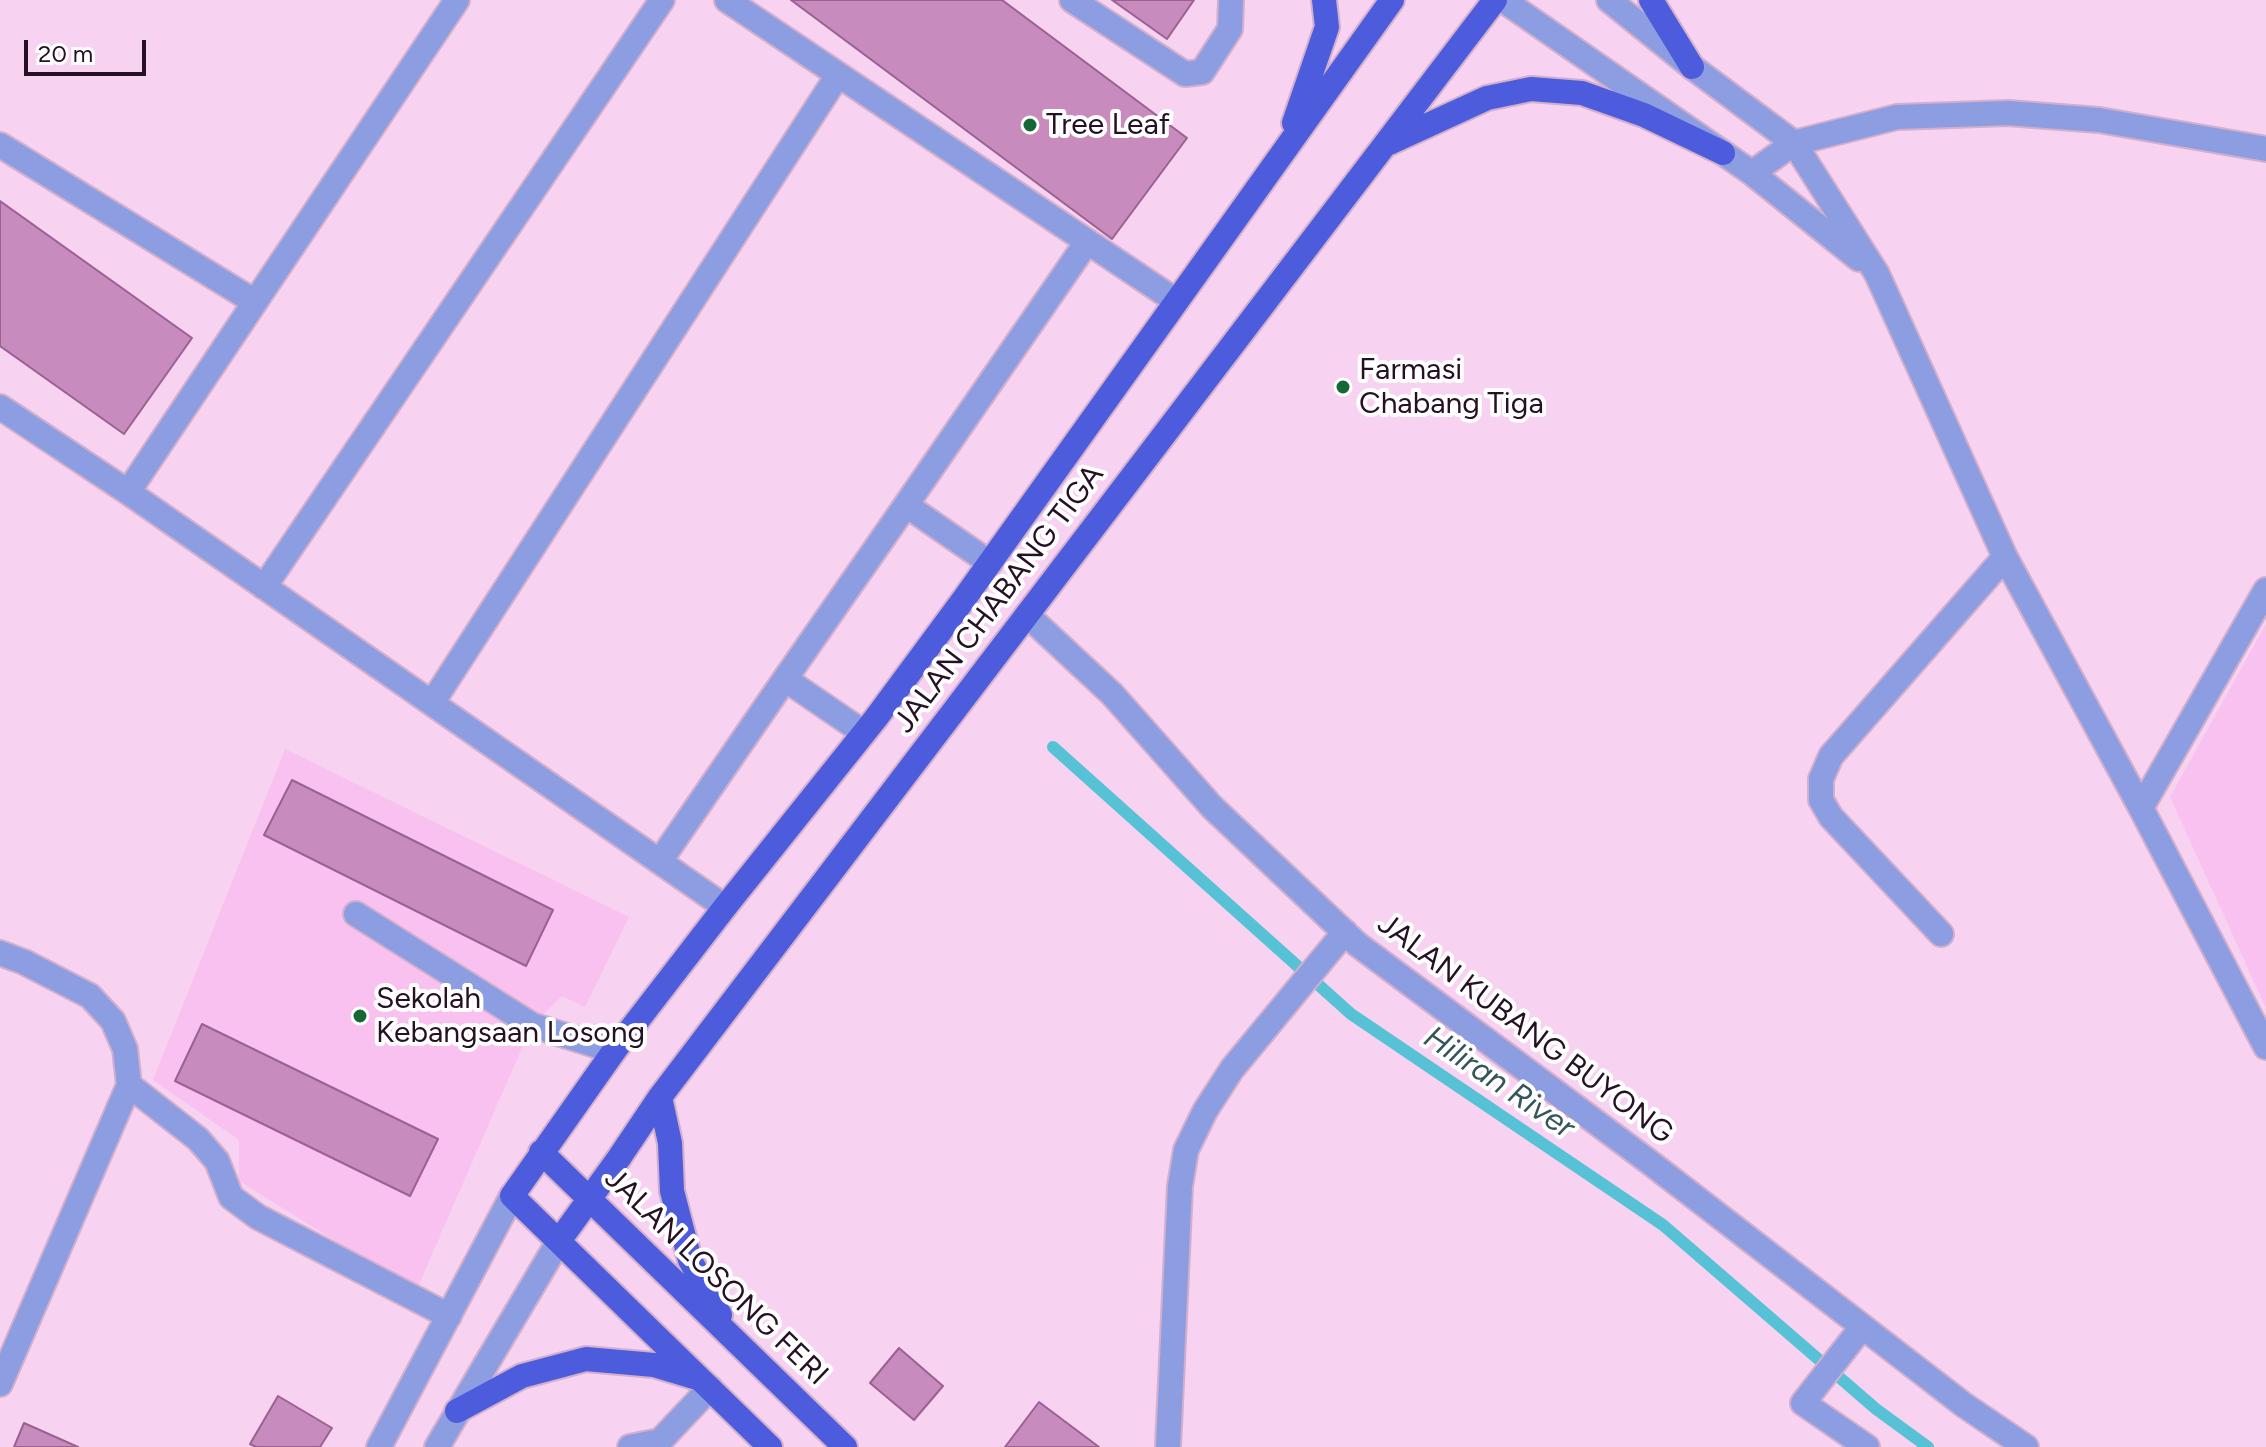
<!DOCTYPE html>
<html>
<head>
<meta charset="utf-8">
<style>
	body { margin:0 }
	#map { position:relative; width:2266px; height:1447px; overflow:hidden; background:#f8d2f1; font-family:Figtree,sans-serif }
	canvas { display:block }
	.scale { position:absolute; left:24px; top:40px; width:122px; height:36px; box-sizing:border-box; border:4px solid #261023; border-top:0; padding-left:10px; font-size:24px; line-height:28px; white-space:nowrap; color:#261023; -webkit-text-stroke:6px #fff; paint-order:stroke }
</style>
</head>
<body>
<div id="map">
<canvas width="2266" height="1447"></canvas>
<div class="scale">20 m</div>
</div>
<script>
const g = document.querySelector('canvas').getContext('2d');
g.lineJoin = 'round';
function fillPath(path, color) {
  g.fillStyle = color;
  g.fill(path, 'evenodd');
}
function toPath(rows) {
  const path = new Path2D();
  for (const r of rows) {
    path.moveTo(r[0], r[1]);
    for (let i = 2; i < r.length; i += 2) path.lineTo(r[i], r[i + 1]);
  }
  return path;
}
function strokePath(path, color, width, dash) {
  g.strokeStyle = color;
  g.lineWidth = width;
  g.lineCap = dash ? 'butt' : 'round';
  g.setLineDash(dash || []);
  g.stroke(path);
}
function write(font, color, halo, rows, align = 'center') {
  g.font = font + ' Figtree,sans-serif';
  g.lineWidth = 8;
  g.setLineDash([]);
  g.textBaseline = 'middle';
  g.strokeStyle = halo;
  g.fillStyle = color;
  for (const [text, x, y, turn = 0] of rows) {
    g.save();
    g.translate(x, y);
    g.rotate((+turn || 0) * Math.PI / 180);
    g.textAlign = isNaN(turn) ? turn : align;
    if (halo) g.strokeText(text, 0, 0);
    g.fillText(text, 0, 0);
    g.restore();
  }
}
fillPath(toPath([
	[2266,624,2266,1008,2170,797],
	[285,749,629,917,585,1007,562,996,532,1025,416,1291,239,1181,239,1140,153,1080]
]), '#f9c1ef');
strokePath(toPath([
	[1053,747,1351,1014,1663,1225,1876,1409,1928,1447]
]), '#57c1d6', 12);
const building = toPath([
	[791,0,1002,0,1187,138,1112,239,791,0],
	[1112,0,1194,0,1167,39,1112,0],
	[0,201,192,338,124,434,0,346,0,201],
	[292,780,553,910,526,966,264,835,292,780],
	[202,1024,438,1139,410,1196,175,1081,202,1024],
	[899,1348,943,1386,914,1420,870,1383,899,1348],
	[278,1396,332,1428,320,1447,256,1447,250,1444,278,1396],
	[1039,1402,1099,1447,1005,1447,1039,1402],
	[24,1423,78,1447,14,1447,24,1423]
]);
fillPath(building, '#c78bbd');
strokePath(building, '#9a6191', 2);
const minor = toPath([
	[727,0,1176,301],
	[1072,0,1185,74,1202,72,1230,29,1231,0],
	[1503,0,1752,173,1859,259],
	[1609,0,1692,67,1794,143,1877,274,2005,557,2141,808,2266,1047],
	[0,145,255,302],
	[1752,173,1794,143,1897,117,2008,113,2099,120,2266,149],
	[0,407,128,492,725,907],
	[128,492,457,0],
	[990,563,906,505,1087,242],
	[264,587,662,0],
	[1027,615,1112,694,1212,807,1357,944,1652,1164,1964,1405,2026,1447],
	[785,679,906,505],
	[432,703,838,75],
	[2141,808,2266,590],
	[660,861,785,679,864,733],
	[356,914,532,1025,614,1051],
	[1941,934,1831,817,1821,800,1821,779,1831,756,2005,557],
	[0,953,24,962,90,996,113,1021,125,1049,129,1085,198,1139,217,1161,231,1197,258,1217,449,1316],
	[1862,1327,1803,1403,1867,1447],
	[0,1384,129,1085],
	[379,1447,512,1196],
	[437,1447,559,1241],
	[630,1447,660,1441,710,1388],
	[1168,1447,1180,1186,1186,1150,1205,1111,1232,1069,1345,932]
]);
const major = toPath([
	[1651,0,1692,67],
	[1294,123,1327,27,1324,0],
	[1389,143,1487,98,1531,89,1582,93,1644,115,1723,153],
	[660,1097,670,1143,672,1191,690,1260,720,1315],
	[541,1152,845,1447],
	[559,1241,619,1158,660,1097,1495,0],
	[457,1411,522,1376,586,1359,654,1365,694,1377],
	[770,1447,512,1196,614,1051,725,907,876,718,964,599,1392,0]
]);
strokePath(minor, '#d2afcc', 28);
strokePath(major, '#d2afcc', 28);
strokePath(minor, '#8c9de2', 24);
strokePath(major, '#4c5cdc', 24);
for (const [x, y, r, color] of [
	[1030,125,8,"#156738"],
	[1343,387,8,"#156738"],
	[360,1016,8,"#156738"]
]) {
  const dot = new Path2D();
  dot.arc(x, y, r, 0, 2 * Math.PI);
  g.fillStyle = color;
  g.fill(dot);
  strokePath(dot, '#fff', 3);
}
write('30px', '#261023', '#fff', [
	["Tree Leaf",1046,125],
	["Farmasi",1359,370],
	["Chabang Tiga",1359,404],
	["Sekolah",376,999],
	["Kebangsaan Losong",376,1033]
], 'left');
write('30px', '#261023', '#fff', [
	["JALAN CHABANG TIGA",999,599,-53],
	["JALAN KUBANG BUYONG",1525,1029,37],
	["JALAN LOSONG FERI",716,1277,44]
]);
write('italic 32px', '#35555c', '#fff', [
	["Hiliran River",1499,1083,34]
]);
</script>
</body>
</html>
